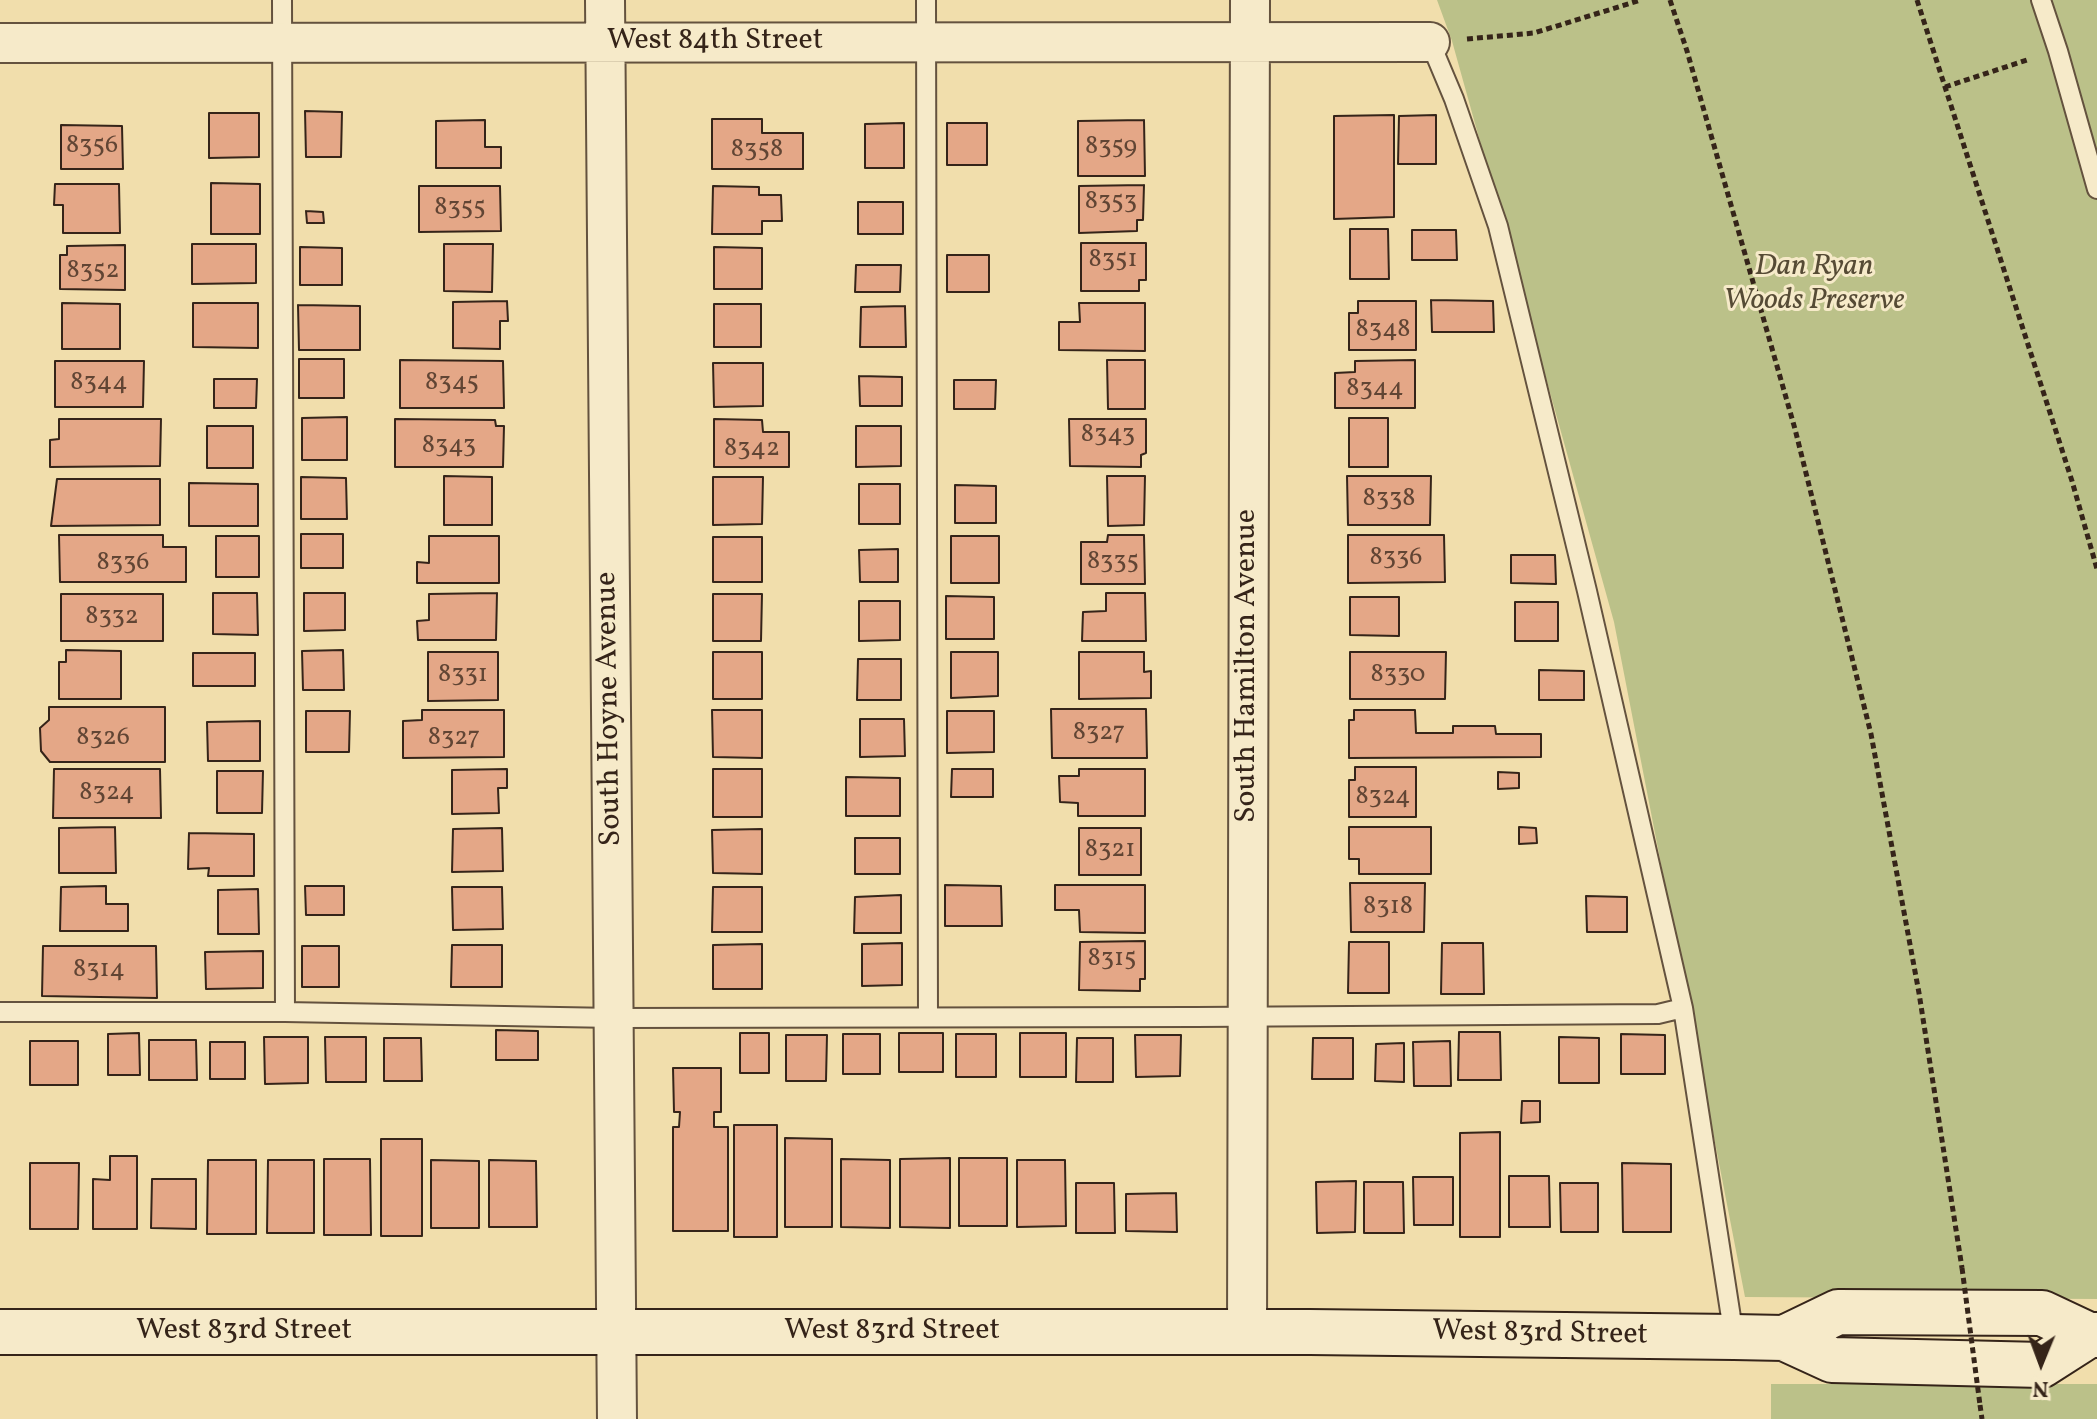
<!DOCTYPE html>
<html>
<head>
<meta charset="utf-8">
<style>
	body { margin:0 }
	#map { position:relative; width:2097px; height:1419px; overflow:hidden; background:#f1deac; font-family:Vollkorn,serif }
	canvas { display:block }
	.north { position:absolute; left:2001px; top:1323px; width:80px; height:80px; -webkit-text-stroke:6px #f6eac9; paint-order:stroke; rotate:181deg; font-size:22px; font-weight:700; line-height:32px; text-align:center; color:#352419 }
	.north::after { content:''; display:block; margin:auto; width:28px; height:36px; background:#352419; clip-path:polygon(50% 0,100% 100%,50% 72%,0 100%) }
</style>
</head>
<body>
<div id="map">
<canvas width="2097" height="1419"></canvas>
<div class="north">N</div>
</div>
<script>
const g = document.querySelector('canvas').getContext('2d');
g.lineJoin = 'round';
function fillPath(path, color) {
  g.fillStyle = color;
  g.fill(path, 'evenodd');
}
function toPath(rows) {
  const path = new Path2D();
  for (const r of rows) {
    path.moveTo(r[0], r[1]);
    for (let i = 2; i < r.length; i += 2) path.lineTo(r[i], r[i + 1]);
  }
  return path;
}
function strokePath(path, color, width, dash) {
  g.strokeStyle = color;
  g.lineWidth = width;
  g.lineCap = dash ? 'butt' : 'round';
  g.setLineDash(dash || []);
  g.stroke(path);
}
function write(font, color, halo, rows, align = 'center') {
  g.font = font + ' Vollkorn,serif';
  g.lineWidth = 6;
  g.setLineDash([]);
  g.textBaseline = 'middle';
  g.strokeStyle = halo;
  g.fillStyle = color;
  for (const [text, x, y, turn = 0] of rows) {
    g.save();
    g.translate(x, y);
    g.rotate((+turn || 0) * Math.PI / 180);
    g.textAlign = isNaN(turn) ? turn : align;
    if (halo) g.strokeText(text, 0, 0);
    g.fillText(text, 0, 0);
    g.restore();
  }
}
fillPath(toPath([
	[1437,0,2097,0,2097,1299,1745,1297,1614,622,1452,41],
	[1771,1384,2097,1384,2097,1419,1771,1419]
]), '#bbc189');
const building = toPath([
	[305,111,342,112,341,157,306,157,305,111],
	[209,113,259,113,259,157,209,158,209,113],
	[1394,115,1394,217,1334,219,1334,116,1394,115],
	[1436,115,1436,164,1398,164,1399,116,1436,115],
	[712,119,762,119,762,133,803,133,803,169,712,169,712,119],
	[485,120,485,147,501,147,501,168,436,168,436,121,485,120],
	[1144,120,1145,176,1078,176,1078,121,1144,120],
	[904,123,904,168,865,168,865,124,904,123],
	[947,123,987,123,987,165,947,165,947,123],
	[61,125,122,126,123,169,61,169,61,125],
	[211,183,260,184,260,234,211,234,211,183],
	[55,184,119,184,120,233,63,233,63,205,54,205,55,184],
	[1144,185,1143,220,1137,220,1137,231,1079,233,1079,186,1144,185],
	[419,186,500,186,501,231,419,232,419,186],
	[713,186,759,187,759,195,781,195,782,221,762,221,762,234,712,234,713,186],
	[858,202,903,202,903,234,858,234,858,202],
	[306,211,323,212,324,223,307,223,306,211],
	[1350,229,1388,229,1389,279,1350,279,1350,229],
	[1412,230,1456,230,1457,260,1412,260,1412,230],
	[1081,243,1146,243,1146,280,1139,280,1139,291,1081,291,1081,243],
	[192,244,256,244,256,283,192,284,192,244],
	[444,244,493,244,492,292,444,291,444,244],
	[125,245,125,290,60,289,60,255,67,255,67,246,125,245],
	[300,247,342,248,342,285,300,285,300,247],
	[714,247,762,248,762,289,714,289,714,247],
	[947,255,989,255,989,292,947,292,947,255],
	[856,265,901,265,900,292,855,292,856,265],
	[1431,300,1493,301,1494,332,1432,332,1431,300],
	[507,301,508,321,500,321,500,349,453,348,453,302,507,301],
	[1358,301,1416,301,1416,350,1349,350,1349,313,1358,313,1358,301],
	[62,303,120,304,120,349,62,349,62,303],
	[193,303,258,303,258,348,193,347,193,303],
	[1079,303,1145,303,1145,351,1059,350,1059,322,1080,322,1079,303],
	[714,304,761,304,761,347,714,347,714,304],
	[298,305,360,306,360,350,299,350,298,305],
	[905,306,906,347,860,347,861,307,905,306],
	[299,359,344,359,344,398,299,398,299,359],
	[400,360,503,361,504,408,400,408,400,360],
	[1107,360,1145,360,1145,409,1108,409,1107,360],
	[1415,360,1415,408,1335,408,1335,373,1355,372,1355,361,1415,360],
	[55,361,144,361,143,407,55,407,55,361],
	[713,363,763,363,763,406,714,407,713,363],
	[859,376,902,377,902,406,860,406,859,376],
	[214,379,257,379,256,408,214,408,214,379],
	[954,380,996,380,995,409,954,409,954,380],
	[347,417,347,460,302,460,302,418,347,417],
	[1349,418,1388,418,1388,467,1349,467,1349,418],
	[59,419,161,419,160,466,50,467,50,440,59,439,59,419],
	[395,419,495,420,496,426,504,426,503,467,395,467,395,419],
	[714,419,762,420,763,432,789,432,789,467,714,467,714,419],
	[1069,419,1146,419,1146,453,1141,455,1141,467,1070,466,1069,419],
	[207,426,253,426,253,468,207,468,207,426],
	[856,426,901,426,901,466,856,467,856,426],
	[444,476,492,477,492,525,444,525,444,476],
	[1107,476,1145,476,1144,525,1108,526,1107,476],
	[1347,476,1431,476,1430,525,1348,525,1347,476],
	[301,477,346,478,347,519,301,519,301,477],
	[713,477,763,477,762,524,713,525,713,477],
	[57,479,160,479,160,525,51,526,57,479],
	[189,483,258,484,258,526,189,526,189,483],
	[859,484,900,484,900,524,859,524,859,484],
	[955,485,996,486,996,523,955,523,955,485],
	[301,534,343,534,343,568,301,568,301,534],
	[59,535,163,535,163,547,186,547,186,582,60,582,59,535],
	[1108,535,1144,535,1145,584,1081,584,1081,542,1107,542,1108,535],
	[1348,535,1444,535,1445,582,1348,583,1348,535],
	[216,536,259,536,259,577,216,577,216,536],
	[429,536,499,536,499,583,417,583,417,562,429,563,429,536],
	[951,536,999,536,999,583,951,583,951,536],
	[713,537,762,537,762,582,713,582,713,537],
	[898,549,898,582,860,582,859,550,898,549],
	[1511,555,1555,555,1556,584,1511,583,1511,555],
	[213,593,257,593,258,635,213,634,213,593],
	[304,593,345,593,345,630,304,631,304,593],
	[497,593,496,640,418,640,417,621,429,620,429,594,497,593],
	[1106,593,1145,593,1146,641,1082,641,1083,612,1106,611,1106,593],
	[61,594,163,594,163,641,61,641,61,594],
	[713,594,762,594,761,641,713,641,713,594],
	[946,596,994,597,994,639,946,639,946,596],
	[1350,597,1399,597,1399,636,1350,635,1350,597],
	[859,601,900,601,900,640,859,641,859,601],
	[1515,602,1558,602,1558,641,1515,641,1515,602],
	[66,650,121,651,121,699,59,699,59,662,66,662,66,650],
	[343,650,344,690,303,690,302,651,343,650],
	[428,652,498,652,498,700,428,701,428,652],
	[713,652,762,652,762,699,713,699,713,652],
	[951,652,998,652,998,696,951,698,951,652],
	[1079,652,1144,652,1144,672,1151,671,1151,698,1079,699,1079,652],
	[1350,652,1446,652,1445,699,1350,699,1350,652],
	[193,653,255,653,255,686,193,686,193,653],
	[858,659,901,659,901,700,857,700,858,659],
	[1539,670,1584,671,1584,700,1539,700,1539,670],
	[49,707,165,707,165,762,50,762,41,751,40,728,49,720,49,707],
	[1051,709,1146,709,1147,758,1052,758,1051,709],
	[422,710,504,710,504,757,403,758,403,721,422,720,422,710],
	[712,710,762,710,762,758,713,757,712,710],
	[1354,710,1415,710,1416,733,1453,733,1453,726,1495,726,1496,734,1541,734,1541,757,1349,758,1349,720,1354,720,1354,710],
	[306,711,350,711,349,752,306,752,306,711],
	[947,711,994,711,994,752,947,753,947,711],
	[860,719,904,719,905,756,860,757,860,719],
	[260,721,260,761,208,761,207,722,260,721],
	[1355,767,1416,767,1416,817,1349,817,1349,780,1355,780,1355,767],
	[54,769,160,769,161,818,53,818,54,769],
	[507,769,507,788,498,788,499,813,452,814,452,770,507,769],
	[713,769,762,769,762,817,713,817,713,769],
	[952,769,993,769,993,797,951,797,952,769],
	[1079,769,1145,769,1145,816,1078,816,1078,803,1060,802,1059,776,1079,776,1079,769],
	[217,771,263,771,262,813,217,813,217,771],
	[1498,772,1519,773,1519,788,1498,789,1498,772],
	[846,777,900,778,900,816,846,816,846,777],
	[115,827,116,873,59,873,59,828,115,827],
	[1349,827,1431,827,1431,874,1359,874,1359,859,1349,859,1349,827],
	[1519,827,1536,828,1537,843,1519,844,1519,827],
	[502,828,503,871,452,872,453,829,502,828],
	[1079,828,1141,828,1141,875,1079,875,1079,828],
	[762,829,762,874,713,873,712,830,762,829],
	[189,833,254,834,254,876,208,876,209,868,188,869,189,833],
	[855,838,900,838,900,874,855,874,855,838],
	[1350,883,1425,883,1424,932,1351,932,1350,883],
	[945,885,1001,886,1002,926,945,926,945,885],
	[1055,885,1145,885,1145,933,1080,932,1079,910,1055,910,1055,885],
	[106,886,106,904,128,904,128,931,60,931,61,887,106,886],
	[305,886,344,886,344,915,306,915,305,886],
	[452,887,502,887,503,929,453,930,452,887],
	[713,887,762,887,762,932,712,932,713,887],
	[258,889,259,934,218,934,218,890,258,889],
	[901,895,901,933,854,933,855,897,901,895],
	[1586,896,1627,897,1627,932,1587,932,1586,896],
	[1145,941,1145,979,1140,979,1140,991,1079,990,1080,942,1145,941],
	[1349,942,1389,942,1389,993,1348,993,1349,942],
	[902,943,902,985,862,986,862,944,902,943],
	[1442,943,1483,943,1484,994,1441,994,1442,943],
	[762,944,762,989,713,989,713,945,762,944],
	[452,945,502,945,502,987,451,987,452,945],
	[43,946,156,946,157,998,42,996,43,946],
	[302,946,339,946,339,987,302,987,302,946],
	[263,951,263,988,206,989,205,952,263,951],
	[496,1030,538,1031,538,1060,496,1060,496,1030],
	[1459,1032,1500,1032,1501,1080,1458,1080,1459,1032],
	[139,1033,140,1075,108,1075,108,1034,139,1033],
	[740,1033,769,1033,769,1073,740,1073,740,1033],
	[899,1033,943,1033,943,1072,899,1072,899,1033],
	[1020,1033,1066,1033,1066,1077,1020,1077,1020,1033],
	[843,1034,880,1034,880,1074,843,1074,843,1034],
	[956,1034,996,1034,996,1077,956,1077,956,1034],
	[1621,1034,1665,1035,1665,1074,1621,1074,1621,1034],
	[786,1035,827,1035,826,1081,786,1081,786,1035],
	[1135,1035,1181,1035,1180,1076,1136,1077,1135,1035],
	[264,1037,308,1037,308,1083,265,1084,264,1037],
	[325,1037,366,1037,366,1082,326,1082,325,1037],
	[1559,1037,1599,1038,1599,1083,1559,1083,1559,1037],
	[384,1038,421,1038,422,1081,384,1081,384,1038],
	[1077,1038,1113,1038,1113,1082,1076,1082,1077,1038],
	[1313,1038,1353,1038,1353,1079,1312,1079,1313,1038],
	[149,1040,196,1040,197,1080,149,1080,149,1040],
	[30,1041,78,1041,78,1085,30,1085,30,1041],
	[1450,1041,1451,1086,1414,1086,1413,1042,1450,1041],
	[210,1042,245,1042,245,1079,210,1079,210,1042],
	[1404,1043,1404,1082,1375,1081,1376,1044,1404,1043],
	[673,1068,721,1068,721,1112,714,1112,714,1127,728,1127,728,1231,673,1231,673,1127,679,1127,680,1112,674,1112,673,1068],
	[1522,1101,1540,1101,1540,1122,1521,1123,1522,1101],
	[734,1125,777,1125,777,1237,734,1237,734,1125],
	[1500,1132,1500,1237,1460,1237,1460,1133,1500,1132],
	[785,1138,832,1139,832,1227,785,1227,785,1138],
	[381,1139,422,1139,422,1236,381,1236,381,1139],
	[110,1156,137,1156,137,1229,93,1229,93,1179,110,1180,110,1156],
	[950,1158,950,1228,900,1227,900,1159,950,1158],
	[959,1158,1007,1158,1007,1226,959,1226,959,1158],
	[324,1159,370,1159,371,1235,324,1235,324,1159],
	[841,1159,890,1160,890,1228,841,1227,841,1159],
	[208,1160,256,1160,256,1234,207,1234,208,1160],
	[268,1160,314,1160,314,1233,267,1233,268,1160],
	[431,1160,479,1161,479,1228,431,1228,431,1160],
	[489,1160,536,1161,537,1227,489,1227,489,1160],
	[1017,1160,1065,1160,1066,1226,1017,1227,1017,1160],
	[30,1163,79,1163,78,1229,30,1229,30,1163],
	[1622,1163,1671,1164,1671,1232,1623,1232,1622,1163],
	[1509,1176,1549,1176,1550,1227,1509,1227,1509,1176],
	[1413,1177,1453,1177,1453,1225,1414,1225,1413,1177],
	[152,1179,196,1179,196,1229,151,1228,152,1179],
	[1356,1181,1355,1232,1317,1233,1316,1182,1356,1181],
	[1364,1182,1403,1182,1404,1233,1364,1233,1364,1182],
	[1076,1183,1114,1183,1115,1233,1076,1233,1076,1183],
	[1560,1183,1598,1183,1598,1232,1561,1232,1560,1183],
	[1176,1193,1177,1232,1126,1231,1126,1194,1176,1193]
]);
fillPath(building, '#e4a787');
strokePath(building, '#352419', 2);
const lane = toPath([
	[282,0,285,1012],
	[926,0,928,1017],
	[2041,0,2058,51,2097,189],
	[1430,42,1454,99,1498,226,1587,591,1683,1008,1734,1337],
	[0,1012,285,1012,614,1018,1196,1017,1658,1014,1683,1008]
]);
const street = toPath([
	[605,0,617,1419],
	[0,43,1430,42],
	[1247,1333,1250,0]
]);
const secondary = toPath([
	[0,1332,1310,1332,1734,1337,1784,1338,1832,1360,2042,1365,2089,1335],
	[1784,1338,1838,1312,2042,1313,2089,1335,2097,1335]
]);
strokePath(lane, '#64523e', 22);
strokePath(street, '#64523e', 42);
strokePath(secondary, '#352419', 48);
strokePath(toPath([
	[1670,0,1687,51,1795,429,1871,734,1919,993,1962,1268],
	[1917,0,2072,481,2097,569],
	[1467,39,1534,33,1641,0],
	[1945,87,2030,59],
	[1980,1405,1982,1419]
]), '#352419', 5, [6, 4]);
strokePath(lane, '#f6eac9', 18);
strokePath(street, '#f6eac9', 38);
strokePath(secondary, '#f6eac9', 44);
strokePath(toPath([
	[1962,1268,1980,1405]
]), '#352419', 5, [6, 4]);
write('26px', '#614534', null, [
	["8356",92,147],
	["8359",1111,148],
	["8358",757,151],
	["8353",1111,203],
	["8355",460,209],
	["8351",1113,261],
	["8352",93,272],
	["8348",1383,331],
	["8344",99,384],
	["8345",452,384],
	["8344",1375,390],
	["8343",1108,436],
	["8343",449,447],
	["8342",752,450],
	["8338",1389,500],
	["8336",1396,559],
	["8335",1113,563],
	["8336",123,564],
	["8332",112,618],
	["8331",463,676],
	["8330",1398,676],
	["8327",1099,734],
	["8326",103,739],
	["8327",454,739],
	["8324",107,794],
	["8324",1383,798],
	["8321",1110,851],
	["8318",1388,908],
	["8315",1112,960],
	["8314",99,971]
]);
write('30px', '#352419', '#f6eac9', [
	["West 84th Street",715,42],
	["South Hamilton Avenue",1248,666,-90],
	["South Hoyne Avenue",611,709,-91],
	["West 83rd Street",244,1332],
	["West 83rd Street",892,1332],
	["West 83rd Street",1540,1335,1]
]);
write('italic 30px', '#564b35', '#f6eac9', [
	["Dan Ryan",1814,268],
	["Woods Preserve",1814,302]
]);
</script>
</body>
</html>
